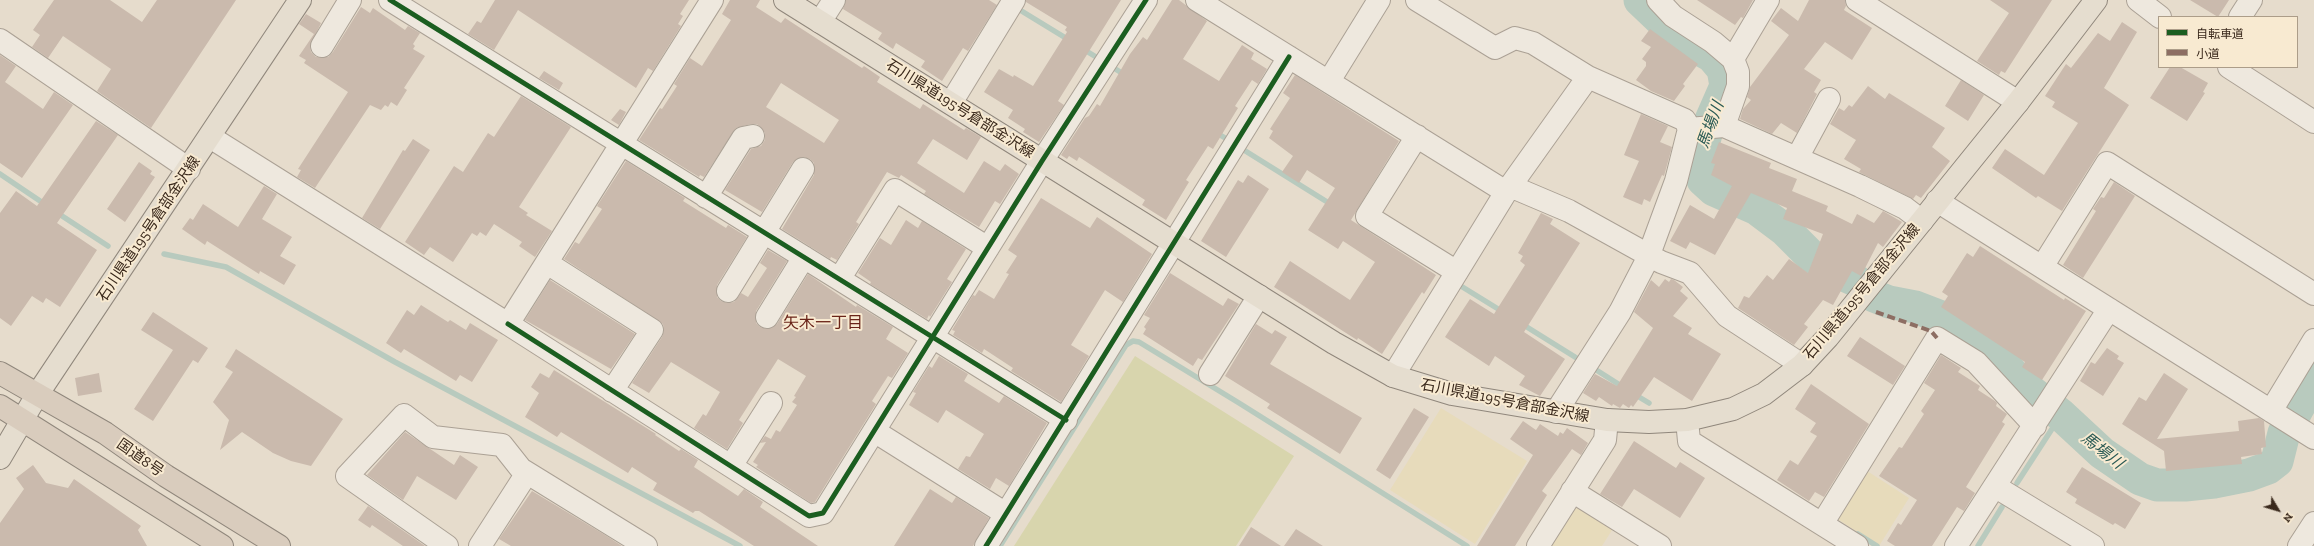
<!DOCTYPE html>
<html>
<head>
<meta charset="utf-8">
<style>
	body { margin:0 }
	#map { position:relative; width:2314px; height:546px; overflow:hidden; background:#e6dccc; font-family:"Zilla Slab","Noto Sans JP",serif }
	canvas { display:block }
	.legend { position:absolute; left:2158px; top:16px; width:140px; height:52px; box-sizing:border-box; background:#f8ead1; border:1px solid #ac9d89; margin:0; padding:5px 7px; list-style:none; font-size:12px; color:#3a291c }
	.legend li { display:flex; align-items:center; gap:8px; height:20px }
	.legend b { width:20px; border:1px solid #ac9d89 }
	.north { position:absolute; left:2258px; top:490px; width:40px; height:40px; -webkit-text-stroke:3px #f8ead1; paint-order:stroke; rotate:128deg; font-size:11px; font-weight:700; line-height:16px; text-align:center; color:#3a291c }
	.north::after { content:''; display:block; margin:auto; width:14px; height:18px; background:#3a291c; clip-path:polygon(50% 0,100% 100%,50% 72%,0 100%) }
</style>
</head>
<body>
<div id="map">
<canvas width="2314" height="546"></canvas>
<ul class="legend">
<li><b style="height:5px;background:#1b5e20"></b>自転車道</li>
<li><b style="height:5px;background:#8d6e63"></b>小道</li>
</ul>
<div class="north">N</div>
</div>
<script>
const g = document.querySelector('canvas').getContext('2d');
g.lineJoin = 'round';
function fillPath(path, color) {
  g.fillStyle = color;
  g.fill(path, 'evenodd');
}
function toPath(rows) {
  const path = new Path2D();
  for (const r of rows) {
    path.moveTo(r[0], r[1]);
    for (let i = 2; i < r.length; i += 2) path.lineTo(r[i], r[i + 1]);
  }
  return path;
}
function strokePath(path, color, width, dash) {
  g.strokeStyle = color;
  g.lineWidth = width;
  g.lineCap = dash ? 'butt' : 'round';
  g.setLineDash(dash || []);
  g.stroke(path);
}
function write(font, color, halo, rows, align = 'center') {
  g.font = font + ' "Zilla Slab","Noto Sans JP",serif';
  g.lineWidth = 4;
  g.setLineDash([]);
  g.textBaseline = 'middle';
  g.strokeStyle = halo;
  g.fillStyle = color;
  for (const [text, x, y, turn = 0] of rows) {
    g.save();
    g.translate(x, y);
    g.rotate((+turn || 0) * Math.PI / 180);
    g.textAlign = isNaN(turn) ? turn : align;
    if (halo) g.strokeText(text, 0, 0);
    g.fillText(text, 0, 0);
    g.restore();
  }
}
fillPath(toPath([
	[1441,408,1527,461,1475,544,1390,490],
	[1864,469,1909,498,1879,546,1839,520,1838,509],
	[1582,507,1614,527,1602,546,1551,546,1574,509]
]), '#e7dbbb');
fillPath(toPath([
	[1135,356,1294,456,1236,546,1014,546]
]), '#d8d5ad');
strokePath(toPath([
	[1015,7,1069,40],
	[1083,49,1101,60],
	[1109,65,1125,75],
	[1215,132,1232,142],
	[1239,147,1332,205],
	[0,174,46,205],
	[56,212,108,246],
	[164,254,226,267,395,362,740,546],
	[1456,283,1503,312],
	[1522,324,1583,362],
	[1590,366,1623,387],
	[1634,394,1649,403],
	[2017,483,2061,415],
	[1858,534,1877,546],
	[1000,546,1126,345,1133,341,1139,342,1239,403,1467,546],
	[1978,546,2002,507]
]), '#b8cabe', 5.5);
strokePath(toPath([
	[1640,0,1680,38,1712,56,1723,69,1726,86,1708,127,1700,155,1703,180,1714,190,1757,209,1785,230,1810,255,1831,269,1855,280],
	[1874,296,1889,302,1915,307,1941,317,1970,335,1995,353,2020,383,2061,415,2102,453,2140,479,2157,485,2185,485,2214,482,2249,475,2268,468,2277,461,2284,433,2314,379]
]), '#b8cabe', 33);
fillPath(toPath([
	[54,0,110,0,142,22,157,0,236,0,151,128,97,91,111,69,63,36,48,58,32,47,40,35,33,30],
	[495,0,689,0,680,14,683,16,678,24,681,26,653,71,648,68,636,88,518,10,494,50,468,34,477,21,481,23],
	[730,0,760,0,756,7,781,23,785,18,862,68,864,66,880,77,877,82,920,109,923,104,964,130,966,128,981,137,967,160,933,139,917,163,964,193,984,161,1000,171,1005,164,1019,174,1000,204,995,201,979,227,924,194,926,191,901,175,899,178,887,172,856,222,859,224,837,260,831,257,830,259,782,229,814,175,814,163,810,159,803,157,793,162,762,212,725,190,751,149,761,146,765,140,765,133,757,124,751,124,736,128,704,177,700,175,699,177,639,140,660,108,662,109,677,86,674,84,690,58,702,66,731,20,722,14],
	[781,83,839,120,824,143,766,107],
	[846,0,989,0,997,5,968,51,963,48,942,81,921,67,925,61,896,43,893,49,878,39,882,33,843,9],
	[1026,0,1121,0,1058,101,1064,105,1039,142,1023,132,1025,129,1008,118,1013,110,984,92,999,69,1013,77,1014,75,1033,86,1067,32,1065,30,1067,27,1026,2],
	[1172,0,1179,0,1207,21,1183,59,1219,81,1242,45,1254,53,1251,59,1267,69,1258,84,1252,80,1235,106,1238,108,1213,149,1208,146,1186,180,1189,182,1166,220,1142,205,1145,200,1079,157,1077,161,1069,156,1067,159,1061,155,1085,118,1089,116,1097,104,1100,106,1130,54,1143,37,1147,40],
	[1697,0,1753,0,1743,18,1741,17,1735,25],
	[1809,0,1845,0,1846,6,1844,10,1872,28,1852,60,1825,42,1804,69,1821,80,1814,92,1817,94,1797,133,1781,123,1772,134,1740,119,1743,109,1751,100,1747,97,1750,87,1789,35,1771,21,1781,8,1798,21],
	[1990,0,2052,0,2005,73,2001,71,1999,75,1977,61,2009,13],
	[2190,0,2229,0,2218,17],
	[361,7,370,13,373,8,405,30,408,26,420,33,413,44,415,46,413,49,425,56,404,88,407,90,397,106,391,102,388,107,385,105,381,110,370,105,315,188,297,177,301,170,298,169,348,92,304,63,306,60,299,56,314,34,299,24,306,14,321,23,310,46,311,52,316,57,328,57,333,52],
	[2122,22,2137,32,2104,88,2129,105,2062,211,2038,196,2036,198,1992,168,2005,149,2044,175,2078,123,2052,107,2055,102,2045,96,2066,64,2071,68,2098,33,2110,41],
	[1650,29,1698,64,1683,84,1685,86,1674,101,1651,91,1636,80,1646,66,1646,62,1642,59,1651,47,1641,41],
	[0,55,16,66,5,82,43,109,54,92,73,105,22,178,0,163],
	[2170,67,2180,67,2208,83,2203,92,2205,93,2187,121,2150,98],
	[544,71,563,83,559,90,539,78],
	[1295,75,1399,141,1351,220,1436,275,1424,294,1422,292,1382,354,1358,338,1357,340,1274,287,1290,261,1350,300,1375,262,1343,241,1338,249,1308,230,1335,188,1307,170,1299,183,1282,172,1293,156,1269,138,1273,131,1270,129,1290,98,1283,93],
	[1961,80,1984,95,1968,121,1945,106],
	[1868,86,1885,99,1889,93,1945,128,1932,147,1950,161,1921,198,1916,195,1913,199,1859,172,1861,169,1844,159,1856,140,1830,124,1839,108,1844,111,1849,105,1852,107],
	[521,96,571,127,519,207,528,213,526,215,552,231,535,257,519,246,522,242,494,224,486,236,480,232,477,236,472,233,453,262,430,247,424,255,405,242,454,166,463,172,488,133,494,137],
	[620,109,626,112,619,125,611,120],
	[1641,114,1668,126,1660,142,1672,147,1664,176,1662,175,1650,202,1644,199,1642,205,1623,197,1639,161,1624,155],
	[96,121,118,135,57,223,97,250,60,307,46,298,43,303,32,296,11,326,0,318,0,213,16,191,37,206],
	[413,139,430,150,380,229,362,218,403,150,405,151],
	[1719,142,1771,163,1769,168,1797,179,1792,191,1828,206,1826,211,1852,224,1857,214,1874,223,1883,211,1902,222,1883,247,1878,243,1861,276,1852,271,1833,305,1823,300,1804,324,1808,327,1794,345,1738,308,1744,296,1749,298,1767,275,1773,280,1789,259,1808,273,1823,234,1783,219,1787,208,1751,193,1715,255,1690,242,1686,249,1670,241,1690,205,1714,219,1732,186,1711,175,1715,164,1711,163],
	[626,161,685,198,683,201,726,228,728,225,747,237,717,285,717,297,721,301,727,303,734,302,741,293,748,297,767,268,760,263,768,250,787,261,756,311,756,323,760,327,767,329,777,324,808,274,856,307,857,305,893,327,886,339,908,353,892,378,888,376,872,401,876,404,815,502,811,503,756,467,758,465,753,462,766,442,760,443,765,436,771,439,776,430,780,432,797,405,792,402,796,397,794,396,806,376,778,359,739,420,743,423,727,449,694,428,703,414,706,416,720,392,671,362,649,393,632,383,662,337,664,330,663,324,564,259,575,242,579,244,602,209,597,206],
	[139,162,152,171,150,174,155,177,125,222,107,209],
	[1248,175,1269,189,1226,257,1201,241,1238,180,1243,183],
	[2114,182,2135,196,2083,278,2063,265,2096,211,2093,209,2101,197,2104,198],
	[264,186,277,194,262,219,292,237,280,256,296,265,284,285,260,271,259,274,207,241,205,245,182,229,190,218,193,220,203,204,238,227],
	[1041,198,1090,228,1097,217,1152,254,1123,302,1105,290,1071,345,1089,356,1061,402,1011,371,1013,368,984,349,982,353,953,335,955,331,952,330,973,295,975,296,979,290,994,299,1009,274,1006,273,1017,256,1008,250],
	[1541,213,1553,219,1550,224,1580,243,1524,332,1565,359,1540,396,1519,385,1525,376,1495,356,1489,366,1445,337,1470,299,1494,314,1525,265,1520,261,1523,256,1518,253],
	[906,220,918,228,922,221,966,249,947,279,952,282,930,317,929,315,927,319,870,284,871,282,858,273,880,238,891,245],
	[1980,246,2064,300,2065,298,2086,311,2042,380,2022,367,2025,362,1941,307,1948,296,1942,292,1967,253,1973,257],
	[1170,273,1223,306,1228,298,1239,304,1202,360,1198,358,1193,366,1143,334,1146,329,1144,327,1150,318,1144,315],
	[1665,279,1669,282,1671,279,1674,280,1683,287,1680,291,1688,298,1673,316,1692,328,1688,334,1721,354,1692,401,1654,377,1633,407,1631,405,1629,408,1623,404,1620,408,1613,404,1612,406,1599,397,1596,401,1583,393,1595,374,1617,386,1653,328,1634,312,1651,280,1659,287],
	[550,280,635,334,611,369,525,320],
	[421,305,448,322,450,320,466,330,470,323,498,340,472,382,460,375,456,381,404,349,401,353,386,343,407,310,414,315],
	[153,312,208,348,198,363,193,360,153,421,134,409,173,350,141,330],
	[1256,324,1272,334,1275,330,1287,337,1270,364,1362,418,1340,454,1267,408,1270,404,1225,376],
	[1860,337,1905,366,1893,385,1847,356],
	[2107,348,2119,356,2117,359,2124,363,2103,396,2080,381,2091,362,2095,364],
	[236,349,343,419,311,466,291,461,273,453,242,432,220,450,229,420,213,402,233,372,225,367],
	[1941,355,1961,368,1958,372,1980,386,1978,390,1995,401,1997,403,1996,406,2007,414,2002,422,2005,424,1966,487,1975,493,1964,511,1957,507,1932,546,1895,546,1887,541,1898,523,1901,525,1917,500,1879,476,1899,447,1902,448,1924,414,1921,411,1935,390,1924,383],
	[939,356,968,374,964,381,999,403,1004,396,1047,423,1009,486,996,478,990,489,958,469,966,456,970,457,984,434,946,410,938,423,909,405,916,393,913,392,929,366,932,368],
	[554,370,656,434,655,435,679,451,681,449,698,460,694,467,738,496,744,489,763,502,760,507,818,546,754,546,699,511,695,511,693,513,653,490,657,483,632,467,628,473,561,432,557,437,525,417,539,393,531,387,540,373,549,378],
	[99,373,102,392,78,396,75,378],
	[2164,373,2188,389,2157,439,2239,431,2238,421,2259,418,2264,421,2266,447,2261,448,2262,454,2241,457,2242,464,2166,471,2164,451,2122,424,2139,397,2146,401],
	[1811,384,1869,424,1824,497,1815,492,1809,501,1777,480,1790,460,1798,465,1817,436,1810,432,1816,423,1795,409],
	[1414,408,1429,417,1390,479,1376,470],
	[1523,421,1536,430,1540,424,1558,436,1560,432,1563,434,1567,428,1588,443,1581,455,1572,449,1542,491,1547,495,1515,546,1477,546,1533,455,1510,439],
	[405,432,454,465,460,455,478,467,456,500,417,476,403,500,367,475],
	[1634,441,1676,468,1680,462,1705,478,1680,518,1634,489,1622,507,1600,494],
	[33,465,46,483,68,488,74,479,141,526,138,530,147,546,0,546,0,523,24,489,16,478],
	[2082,467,2141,503,2125,529,2115,523,2113,525,2075,503,2077,499,2066,492],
	[930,489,952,503,956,497,989,518,973,546,894,546],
	[532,491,605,535,622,546,511,546,499,539],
	[368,506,425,546,403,546,372,525,370,528,358,520],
	[1251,527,1281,546,1239,546],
	[1296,529,1323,546,1284,546]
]), '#cabaad');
const minor = toPath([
	[390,0,1066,420],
	[1197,0,1506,192],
	[1417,0,1495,48,1515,38,1533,43,1588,77,1685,120,1689,129,1724,126,1860,186,1905,208,1922,221],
	[1658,0,1673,16,1713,42,1733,59,1738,72,1738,86,1724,126],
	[1857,0,2018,102],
	[2138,0,2160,17],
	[2240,17,2251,0],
	[820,22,834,0],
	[0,40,189,169],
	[322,46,350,0],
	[1733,59,1768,0],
	[2229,67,2314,122],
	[1329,81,1379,0],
	[951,103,1014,0],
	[1417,136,1367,216,1457,272],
	[210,137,508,324,712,0],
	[1797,158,1829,99],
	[1510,186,1569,211,1661,262,1690,273,1727,316,1802,365],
	[706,197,743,138,753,136],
	[1937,201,2314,438],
	[547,263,652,330,612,391],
	[2042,267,2107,163,2314,294],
	[840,278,895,190,988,248],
	[728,291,803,169],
	[767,317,804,257],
	[508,324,809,516,823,513,1042,161,1146,0],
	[1210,374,1259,296],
	[1393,376,1506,192,1588,77],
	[2271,411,2314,340],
	[1556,412,1620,312,1647,260,1676,181,1689,129],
	[1687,420,1689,441,1857,546],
	[874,431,1006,514],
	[731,466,771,403],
	[1996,487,2093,546],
	[1572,491,1660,546],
	[1822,524,1937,338,1976,362,2035,426],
	[447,546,347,476,404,415,433,437,502,445,521,469,646,546],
	[480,546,527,473],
	[986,546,1289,57],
	[1538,546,1605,440,1607,420],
	[1956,546,2109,309],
	[2299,546,2314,523]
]);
const major = toPath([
	[785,0,1334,343,1393,376,1452,394,1607,420,1649,422,1687,420,1733,409,1764,394,1802,365,1828,337,2018,102,2096,0],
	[0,458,37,395,300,0]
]);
const highway = toPath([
	[0,373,105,433,166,476,279,546],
	[0,406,222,546]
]);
strokePath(minor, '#aba195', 24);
strokePath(major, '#90877c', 24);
strokePath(highway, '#90877c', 24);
strokePath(minor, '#eee8de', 22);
strokePath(major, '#e5ddcf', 22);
strokePath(highway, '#d9ccbd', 22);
strokePath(toPath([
	[1876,312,1931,331,1937,338]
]), '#8d6e63', 4, [8, 4]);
strokePath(toPath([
	[390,0,1066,420],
	[508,324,809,516,823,513,1042,161,1146,0],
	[986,546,1289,57]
]), '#1b5e20', 5);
write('15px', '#3a291c', '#f8ead1', [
	["石川県道195号倉部金沢線",960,109,32],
	["石川県道195号倉部金沢線",149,229,-56],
	["石川県道195号倉部金沢線",1862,292,-50],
	["石川県道195号倉部金沢線",1505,401,11],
	["国道8号",140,458,35]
]);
write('italic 16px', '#2b5b55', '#f8ead1', [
	["馬場川",1711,125,-70],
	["馬場川",2102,451,38]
]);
write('16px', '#6a2419', '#f8ead1', [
	["矢木一丁目",823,323]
]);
</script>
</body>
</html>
